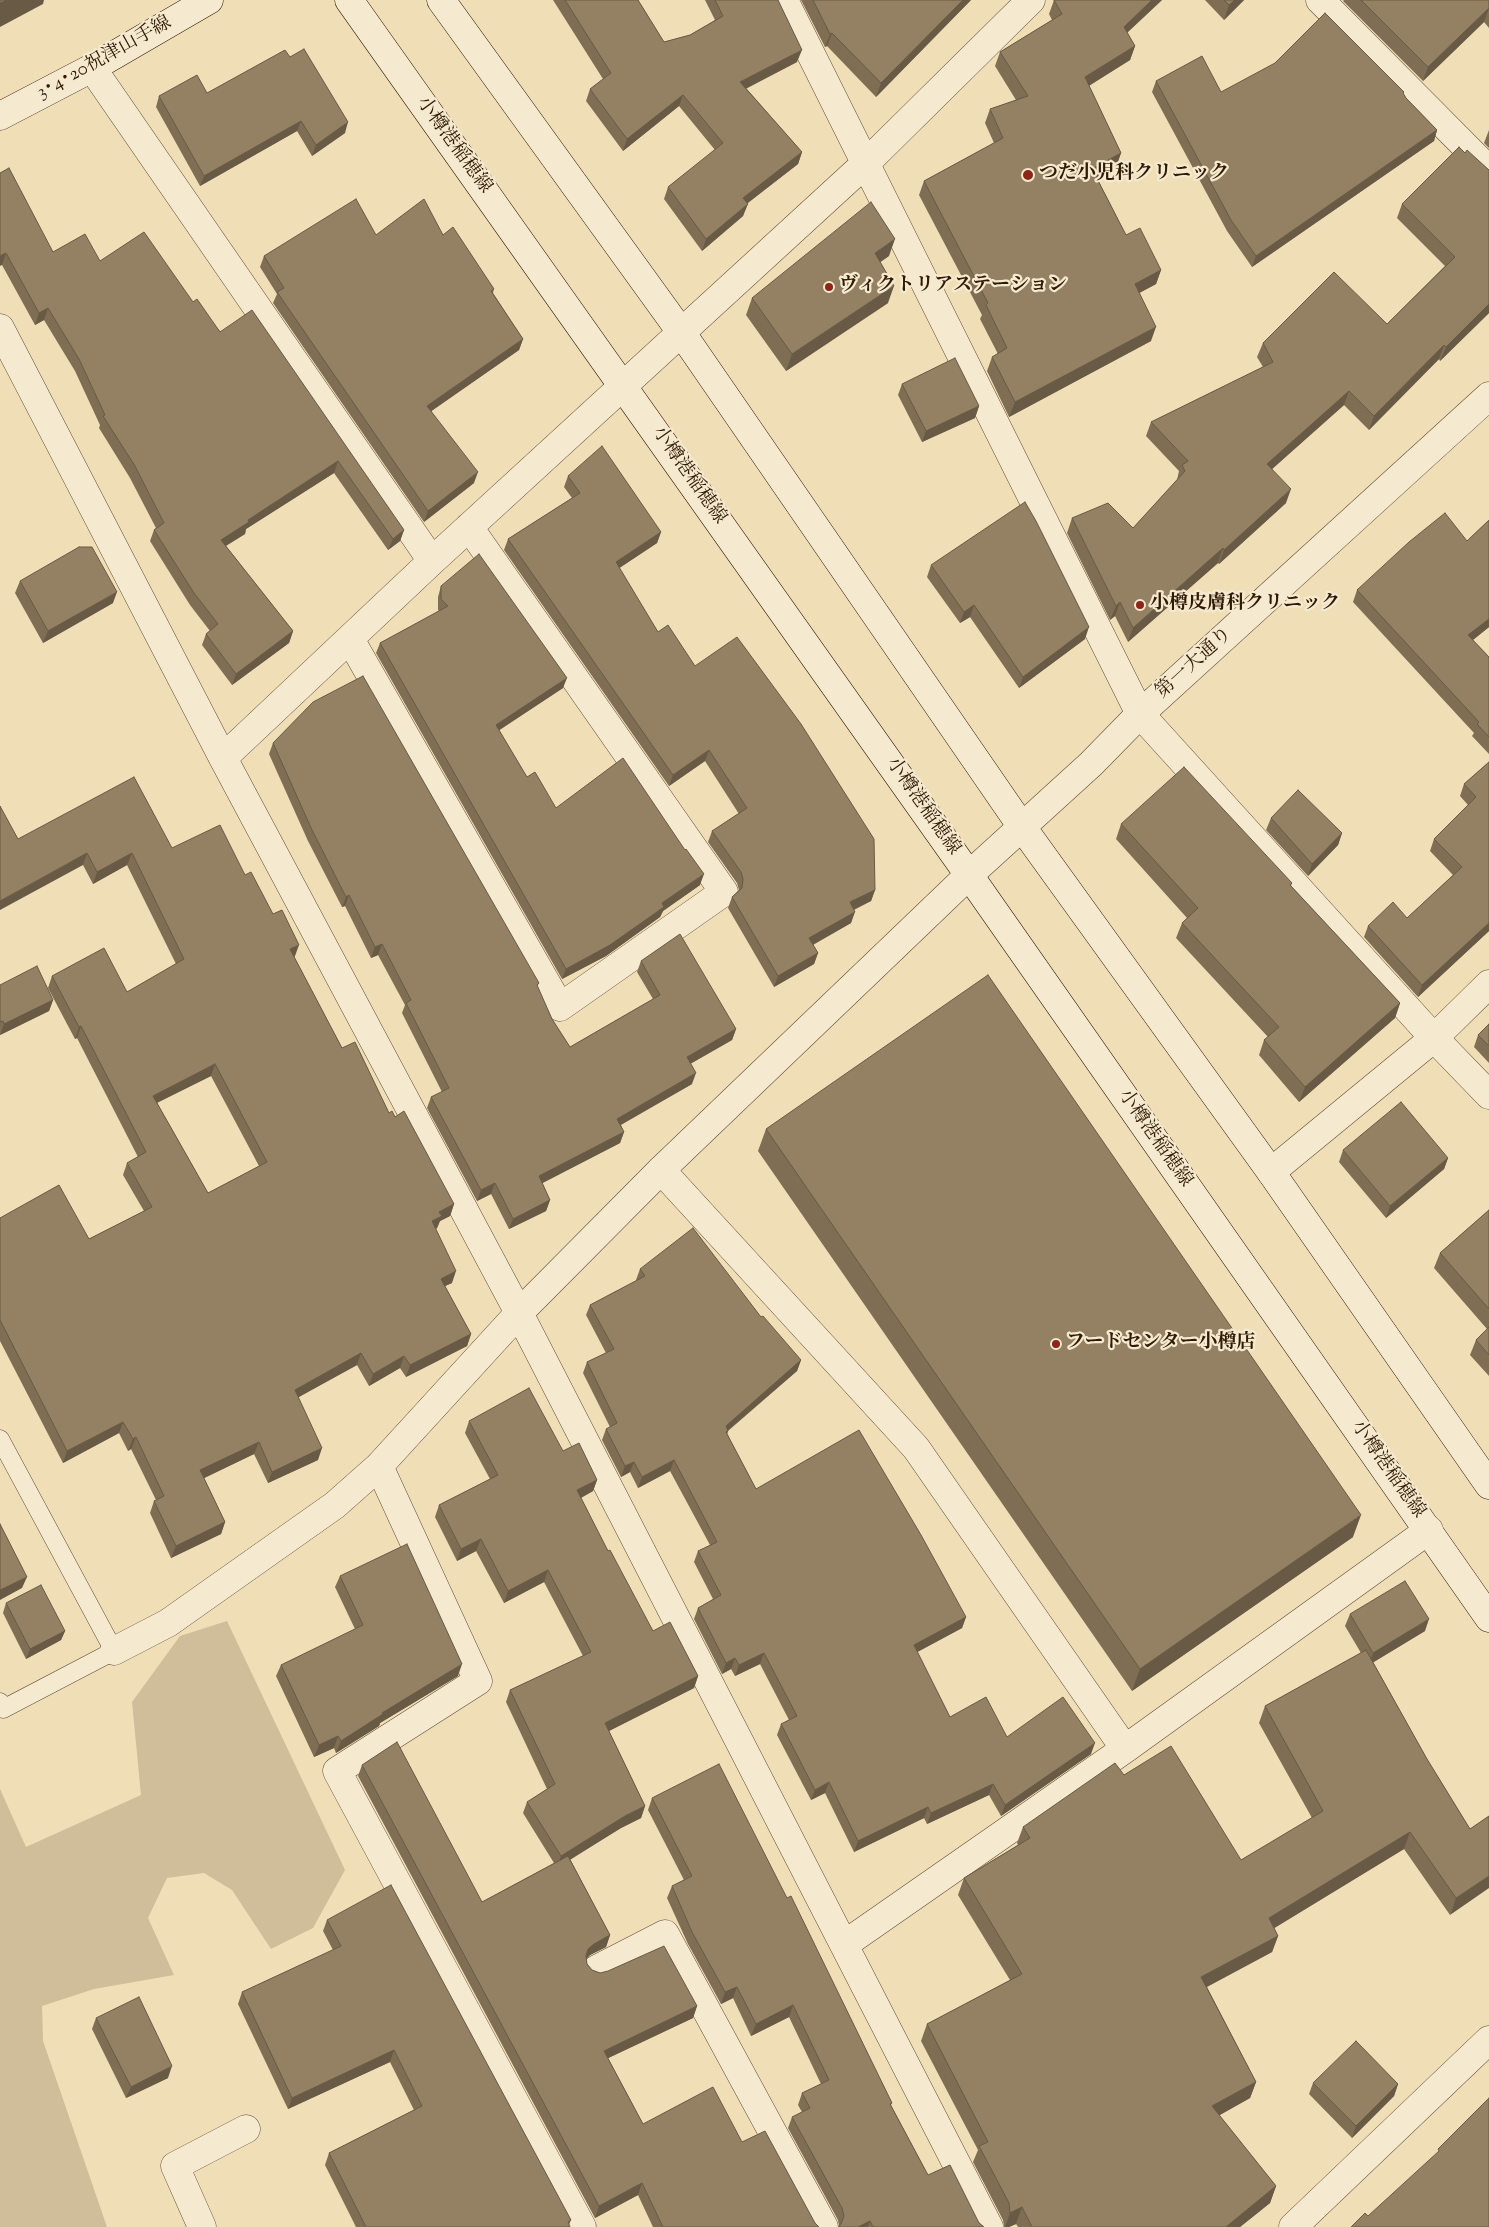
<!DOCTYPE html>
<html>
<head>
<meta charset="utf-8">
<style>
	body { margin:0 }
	canvas { display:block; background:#f0deb7 }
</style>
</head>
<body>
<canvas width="1489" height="2227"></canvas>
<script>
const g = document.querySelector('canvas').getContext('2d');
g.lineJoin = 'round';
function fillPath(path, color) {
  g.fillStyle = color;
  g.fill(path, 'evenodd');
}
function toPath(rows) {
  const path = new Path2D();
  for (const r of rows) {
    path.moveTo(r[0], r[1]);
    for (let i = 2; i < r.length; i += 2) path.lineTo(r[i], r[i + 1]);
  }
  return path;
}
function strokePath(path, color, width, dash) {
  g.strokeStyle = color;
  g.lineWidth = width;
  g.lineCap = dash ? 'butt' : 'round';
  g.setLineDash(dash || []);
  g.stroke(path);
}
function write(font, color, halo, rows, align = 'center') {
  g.font = font + ' "Sorts Mill Goudy","Noto Serif JP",serif';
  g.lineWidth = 4.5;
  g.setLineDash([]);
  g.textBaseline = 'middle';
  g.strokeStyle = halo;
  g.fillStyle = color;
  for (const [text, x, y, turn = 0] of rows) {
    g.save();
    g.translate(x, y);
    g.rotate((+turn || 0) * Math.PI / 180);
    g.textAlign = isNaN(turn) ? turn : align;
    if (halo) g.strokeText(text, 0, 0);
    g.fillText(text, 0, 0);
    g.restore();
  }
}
fillPath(toPath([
	[227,1621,345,1870,313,1928,271,1949,232,1890,204,1873,167,1878,148,1918,174,1975,94,1989,42,2006,43,2041,107,2227,0,2227,0,1789,26,1847,141,1795,132,1702,180,1636]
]), '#d0bd99');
const service = toPath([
	[0,1439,114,1651,3,1709,0,1702]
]);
const minor = toPath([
	[784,0,1140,714,1434,1038,1489,1095],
	[1320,0,1489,170],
	[92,68,432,561],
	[0,328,223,758,519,1313,989,2227],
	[350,639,560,1007,724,892,469,527],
	[223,758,432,561,866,163,1031,0],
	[661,1170,916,1448,1125,1749],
	[1271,1172,1434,1038,1489,984],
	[379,1466,478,1681,337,1771,582,2227],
	[114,1651,168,1623,335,1505,379,1466,519,1313],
	[845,1944,1125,1749,1429,1530],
	[597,1969,665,1934,824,2227],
	[202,2227,175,2166,246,2129]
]);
const tertiary = toPath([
	[519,1313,661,1170,969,875,1091,764,1140,714,1489,396],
	[1293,2227,1489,2040]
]);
const secondary = toPath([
	[349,0,969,875,1489,1618],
	[441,0,681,332,1022,827,1271,1172,1489,1485],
	[0,116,92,68,209,0]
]);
strokePath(service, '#614b32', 19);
strokePath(minor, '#614b32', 29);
strokePath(tertiary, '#614b32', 29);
strokePath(secondary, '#311a05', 29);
strokePath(service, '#f5ead0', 18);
strokePath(minor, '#f5ead0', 28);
strokePath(tertiary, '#f5ead0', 28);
strokePath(secondary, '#f5ead0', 28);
fillPath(toPath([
	[553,0,638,0,664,42,690,35,715,20,705,0,778,0,797,62,746,88,802,152,798,164,747,203,743,216,702,251,664,199,668,187,715,150,679,106,623,151,586,101,590,89,603,79],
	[801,0,971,0,876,97,827,46,825,47],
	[1054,0,1162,0,1127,33,1135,46,1130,60,1089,86,1121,153,1116,167,1097,178,1126,235,1161,270,1156,284,1139,293,1151,341,1009,417,987,371,992,357,998,354,980,319,982,315,919,195,924,181,994,143,985,123,990,109,1016,100,995,66,1000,52,1052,20,1049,14],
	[1205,0,1244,0,1224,20],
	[1344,0,1489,0,1489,28,1484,22,1423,81,1343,1],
	[290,57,345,133,312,156,297,131,200,186,156,107,159,96,207,93],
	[1156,81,1221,92,1406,98,1437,130,1434,141,1252,267,1227,231,1152,92],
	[1489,130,1489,148,1484,143],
	[1465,153,1489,170,1489,313,1440,361,1439,359,1369,430,1344,405,1272,469,1286,503,1219,564,1218,563,1128,642,1115,616,1110,620,1067,533,1072,518,1133,528,1177,480,1179,471,1146,436,1151,422,1263,367,1257,357,1263,343,1387,324,1445,266,1397,218,1402,204],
	[0,173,53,252,100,261,193,302,404,530,400,541,388,550,334,473,246,529,245,534,226,546,293,631,289,643,232,685,202,645,206,634,210,631,190,605,150,541,154,530,156,528,130,478,99,428,100,425,75,371,44,320,35,325,2,265],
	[376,235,443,235,494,289,493,293,523,339,519,350,431,411,474,483,424,522,273,303,277,294,260,267,264,256],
	[889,256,880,262,888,303,786,371,746,315,752,298],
	[902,384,979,406,975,418,922,442,898,395],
	[568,476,661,532,657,543,619,568,658,632,695,666,875,890,871,901,854,910,851,923,813,945,818,953,814,964,774,987,728,908,732,897,739,890,737,883,708,842,712,831,739,814,705,761,669,786,504,550,508,539,572,498,564,487],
	[1489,520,1489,627,1473,640,1489,657,1489,754,1472,736,1474,733,1353,602,1357,590,1467,541],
	[931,565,1085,639,1019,688,970,617,960,623,927,577],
	[20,581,113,603,43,643,15,593],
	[441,586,563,688,499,730,527,777,556,808,700,885,663,911,660,917,606,956,562,979,376,653,380,643,439,611,438,610,438,597],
	[273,743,539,983,537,987,552,1019,570,1047,653,999,637,972,641,961,736,1029,732,1040,690,1064,692,1084,621,1125,624,1132,620,1143,542,1183,550,1200,546,1211,509,1229,491,1194,477,1201,427,1108,431,1097,442,1092,402,1013,405,1005,378,955,371,958,345,906,342,907,308,841,269,754],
	[1489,762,1489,931,1418,997,1364,937,1368,926,1407,918,1453,875,1430,851,1434,839,1468,805,1460,796,1464,784],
	[1271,818,1342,833,1338,845,1308,876,1266,830],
	[1121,824,1292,883,1291,886,1400,1003,1395,1018,1299,1102,1259,1055,1264,1040,1268,1037,1176,938,1182,923,1187,918,1116,839],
	[18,839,172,848,245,875,295,956,294,957,342,1048,389,1113,395,1117,454,1204,450,1216,440,1221,437,1228,436,1229,452,1283,445,1286,471,1334,467,1346,406,1377,400,1368,369,1386,357,1365,298,1397,318,1460,268,1483,254,1454,204,1478,225,1522,221,1534,171,1558,150,1513,154,1501,156,1500,131,1449,128,1451,119,1433,63,1463,0,1341,0,1218,89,1239,144,1211,123,1175,127,1163,138,1157,77,1038,75,1039,48,988,52,976,127,992,176,964,127,865,93,884,83,865],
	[211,1076,259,1166,208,1193,157,1103],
	[0,985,53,1000,49,1011,0,1035],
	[1489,1024,1489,1063,1474,1047,1478,1035],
	[766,1129,1353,1537,1132,1691,758,1151],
	[1343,1150,1448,1158,1444,1169,1386,1218,1339,1162],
	[1489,1210,1489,1376,1470,1355,1476,1340,1487,1329,1434,1268,1440,1253],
	[640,1269,761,1317,801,1360,797,1371,728,1431,727,1434,756,1489,966,1617,962,1628,917,1652,950,1717,1007,1737,1091,1754,1001,1816,989,1795,927,1824,924,1818,854,1852,825,1793,811,1800,777,1735,781,1724,789,1720,760,1664,735,1676,731,1669,722,1674,694,1619,698,1608,713,1599,694,1562,698,1551,710,1545,670,1471,638,1488,630,1472,621,1477,602,1440,606,1429,610,1427,583,1373,587,1362,606,1353,586,1315,590,1305,636,1281,636,1280],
	[469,1421,563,1451,597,1480,593,1491,581,1498,608,1551,653,1631,698,1676,694,1688,609,1731,645,1806,641,1818,621,1828,570,1859,610,1935,606,1947,590,1955,586,1959,587,1964,592,1970,697,2006,693,2018,608,2058,643,2124,742,2142,819,2227,653,2227,638,2195,595,2218,358,1776,362,1765,482,1902,554,1863,523,1813,527,1802,547,1789,506,1702,510,1690,583,1656,544,1582,504,1603,476,1551,457,1561,435,1517,439,1505,490,1479,465,1433],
	[340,1576,458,1676,380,1723,379,1726,336,1753,334,1748,314,1757,276,1676,281,1665,355,1629,335,1587],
	[6,1603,65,1631,61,1640,26,1659,3,1613],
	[1350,1614,1425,1631,1373,1662,1427,1759,1470,1829,1489,1816,1450,1915,1404,1849,1274,1928,1278,1936,1272,1952,1207,1987,1256,2082,1250,2098,1219,2115,1276,2186,1270,2203,1240,2227,1018,2227,1016,2224,1009,2227,1004,2227,1003,2220,973,2162,978,2150,921,2041,927,2024,1010,1980,958,1895,964,1878,1018,1845,1017,1843,1023,1827,1124,1775,1241,1860,1312,1818,1259,1723,1265,1706,1361,1653,1345,1626],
	[652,1798,787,1898,892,2103,891,2105,928,2175,984,2227,838,2227,839,2226,838,2220,788,2128,792,2117,802,2112,798,2105,802,2093,821,2084,789,2017,751,2036,733,1998,721,2004,688,1944,667,1898,672,1886,684,1880,648,1810],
	[327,1920,571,2220,569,2225,570,2227,356,2227,325,2165,329,2153,414,2110,390,2062,288,2109,238,2004,242,1992,333,1950,323,1931],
	[96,2018,168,2078,126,2098,92,2029],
	[1313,2083,1398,2084,1394,2096,1352,2138,1309,2094]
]), '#7f6e54');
fillPath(toPath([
	[6,0,44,0,43,4,0,27,0,3],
	[963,0,971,0,876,97,881,83],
	[1152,0,1162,0,1118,41,1124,27],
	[1235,0,1244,0,1224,20,1229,5],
	[1489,8,1484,22,1423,81,1428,67],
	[832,33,827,46,825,47,830,34],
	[1135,46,1130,60,1080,91,1085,77],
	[802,50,797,62,736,94,740,82],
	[683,95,679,106,623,151,627,139],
	[301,121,297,131,200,186,204,176],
	[348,122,345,133,312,156,316,145],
	[1437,130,1434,141,1252,267,1256,256],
	[802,152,798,164,739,210,743,198],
	[1121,153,1116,167,1087,183,1092,169],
	[748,204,743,216,702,251,706,239],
	[895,239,889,256,869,270,875,253],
	[6,253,2,265,0,266,0,256],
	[1161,270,1156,284,1130,298,1135,284],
	[894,286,888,303,786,371,792,354],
	[1489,304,1489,313,1440,361,1446,347],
	[48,308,44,320,35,325,39,313],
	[1156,327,1151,341,1009,417,1015,402],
	[523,339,519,350,423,417,427,406],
	[1444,345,1439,359,1369,430,1374,416],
	[1349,391,1344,405,1262,478,1267,464],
	[979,406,975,418,922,442,926,431],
	[338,461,334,473,246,529,245,534,217,551,221,540,248,520],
	[478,472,474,483,424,522,428,511],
	[1291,489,1286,503,1219,564,1224,550],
	[404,530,400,541,388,550,393,539],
	[661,532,657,543,612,573,616,562],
	[1223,548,1218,563,1128,642,1133,628],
	[117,592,113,603,43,643,48,631],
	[1120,602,1115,616,1110,620,1116,606],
	[974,605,970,617,960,623,964,612],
	[1489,619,1489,627,1464,647,1468,635],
	[1089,627,1085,639,1019,688,1023,677],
	[293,631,289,643,232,685,236,674],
	[567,678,563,688,492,735,496,725],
	[709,750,705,761,669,786,673,775],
	[1342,833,1338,845,1308,876,1312,864],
	[87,853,83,865,0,910,0,901],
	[132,853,127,865,93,884,97,872],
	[704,874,700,885,663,911,660,917,606,956,562,979,566,969],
	[875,890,871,901,846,913,850,902],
	[349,895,345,906,342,907,346,897],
	[855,912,851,923,805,949,809,938],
	[1489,923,1489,931,1418,997,1422,985],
	[382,944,378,955,371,958,375,947],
	[299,945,295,956,286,961,290,949],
	[818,953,814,964,774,987,778,976],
	[53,1000,49,1011,0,1035,4,1024],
	[1400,1003,1395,1018,1299,1102,1305,1087],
	[81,1026,77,1038,75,1039,79,1027],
	[736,1029,732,1040,683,1068,687,1057],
	[215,1064,211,1076,148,1107,153,1096],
	[696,1073,692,1084,613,1129,617,1119],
	[624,1132,620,1143,535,1187,539,1176],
	[1448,1158,1444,1169,1386,1218,1390,1206],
	[495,1183,491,1194,477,1201,481,1190],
	[550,1200,546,1211,509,1229,513,1219],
	[454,1204,450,1216,440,1221,437,1228,428,1233,432,1221,439,1212],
	[456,1271,452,1283,436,1290,441,1279],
	[471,1334,467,1346,406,1377,410,1365],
	[361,1353,357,1365,290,1402,295,1390],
	[404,1356,400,1368,369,1386,373,1374],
	[801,1360,797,1371,727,1431,728,1431,724,1442,726,1426],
	[123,1422,119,1433,63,1463,67,1451],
	[136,1437,131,1449,128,1451,133,1439],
	[259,1442,254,1454,196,1482,200,1470],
	[322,1448,318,1460,268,1483,272,1472],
	[674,1460,670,1471,638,1488,642,1477],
	[634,1462,630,1472,621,1477,625,1466],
	[597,1480,593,1491,573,1502,577,1490],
	[1361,1515,1353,1537,1132,1691,1140,1669],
	[225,1522,221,1534,171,1558,176,1546],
	[481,1539,476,1551,457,1561,461,1549],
	[548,1570,544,1582,504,1603,508,1591],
	[27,1577,22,1588,0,1600,0,1590],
	[966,1617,962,1628,910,1656,914,1645],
	[1429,1619,1425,1631,1369,1665,1373,1653],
	[65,1631,61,1640,26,1659,30,1649],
	[764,1653,760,1664,735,1676,739,1665],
	[735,1658,731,1669,722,1674,726,1663],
	[462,1664,458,1676,380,1723,379,1726,336,1753,341,1741,382,1713],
	[698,1676,694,1688,601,1735,605,1723],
	[338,1736,334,1748,314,1757,319,1745],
	[1095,1743,1091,1754,1001,1816,1005,1805],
	[829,1782,825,1793,811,1800,815,1790],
	[993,1784,989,1795,927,1824,931,1813],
	[645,1806,641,1818,621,1828,557,1868,561,1856,625,1816],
	[928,1807,924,1818,854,1852,858,1841],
	[1410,1832,1404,1849,1263,1935,1269,1918],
	[1489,1876,1489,1888,1450,1915,1456,1898],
	[610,1935,606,1947,590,1955,584,1961,588,1949,594,1944],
	[1278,1936,1272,1952,1195,1993,1201,1977],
	[737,1987,733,1998,721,2004,725,1992],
	[793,2005,789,2017,751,2036,756,2024],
	[697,2006,693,2018,600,2062,604,2051],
	[394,2050,390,2062,288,2109,292,2098],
	[172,2066,168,2078,126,2098,131,2087],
	[1256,2082,1250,2098,1206,2123,1212,2106],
	[1398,2084,1394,2096,1352,2138,1356,2126],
	[642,2183,638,2195,595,2218,599,2206],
	[1276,2186,1270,2203,1240,2227,1226,2227],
	[1022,2207,1016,2224,1009,2227,1005,2227,1010,2213],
	[870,2221,868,2227,858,2227]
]), '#685a45');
const building = toPath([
	[0,0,6,0,0,3,0,0],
	[565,0,638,0,664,42,690,35,723,16,715,0,778,0,802,50,740,82,802,152,743,198,748,204,706,239,668,187,723,143,683,95,627,139,590,89,611,73,565,0],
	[813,0,963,0,881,83,832,33,830,34,813,0],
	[1054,0,1152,0,1124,27,1135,46,1085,77,1121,153,1092,169,1126,235,1140,228,1161,270,1135,284,1156,327,1015,402,992,357,1007,348,986,305,988,303,924,181,1003,138,990,109,1028,96,1000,52,1062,14,1054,0],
	[1224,0,1235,0,1229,5,1224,0],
	[1361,0,1489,0,1489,8,1428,67,1361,0],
	[1325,13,1404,92,1403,93,1406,98,1437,130,1256,256,1231,220,1156,81,1202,56,1221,92,1275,63,1325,13],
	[304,49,348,122,316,145,301,121,204,176,159,96,197,75,207,93,285,50,290,57,304,49],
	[1459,147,1465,153,1467,150,1489,170,1489,304,1446,347,1444,345,1374,416,1349,391,1267,464,1291,489,1224,550,1223,548,1133,628,1120,602,1116,606,1072,518,1108,503,1133,528,1185,471,1182,465,1188,461,1151,422,1273,362,1263,343,1334,272,1387,324,1455,257,1402,204,1459,147],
	[9,168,53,252,85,234,100,261,144,232,193,302,197,299,220,332,252,310,404,530,393,539,338,461,248,520,249,522,221,540,293,631,236,674,206,634,218,624,194,593,154,530,164,523,135,466,103,416,105,415,79,359,48,308,39,313,6,253,0,256,0,173,9,168],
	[356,199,376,235,424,199,443,235,453,227,494,289,491,291,523,339,427,406,478,472,428,511,277,292,284,288,264,256,356,199],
	[871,202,895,239,875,253,894,286,792,354,752,298,871,202],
	[955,358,979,406,926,431,902,384,955,358],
	[602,446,661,532,616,562,658,632,668,625,695,666,737,637,801,724,874,839,875,890,850,902,855,912,809,938,818,953,778,976,732,897,742,888,743,879,741,872,712,831,747,808,709,750,673,775,508,539,580,493,568,476,602,446],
	[1025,502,1036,521,1089,627,1023,677,974,605,964,612,931,565,1025,502],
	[1445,513,1467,541,1489,520,1489,619,1468,635,1489,657,1489,737,1477,724,1479,722,1357,590,1409,542,1445,513],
	[79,547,92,547,117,592,48,631,20,581,79,547],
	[479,554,567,678,496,725,527,777,535,772,556,808,623,758,685,850,686,849,704,874,662,903,664,907,610,945,566,969,380,643,448,606,441,599,441,586,479,554],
	[363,676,539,983,537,985,552,1019,570,1047,660,995,641,961,680,934,736,1029,687,1057,696,1073,617,1119,624,1132,539,1176,550,1200,513,1219,495,1183,481,1190,431,1097,449,1088,406,1003,411,1000,382,944,375,947,349,895,346,897,312,830,273,743,313,702,363,676],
	[1489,762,1489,923,1422,985,1368,926,1393,902,1407,918,1462,867,1434,839,1476,797,1464,784,1489,762],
	[1184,767,1292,883,1290,885,1400,1003,1305,1087,1264,1040,1279,1027,1182,923,1198,908,1121,824,1184,767],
	[134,777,172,848,220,825,245,875,251,872,273,914,282,910,299,945,290,949,342,1048,355,1042,389,1113,392,1111,395,1117,404,1111,454,1204,439,1212,442,1216,432,1221,456,1271,441,1279,471,1334,410,1365,404,1356,373,1374,361,1353,295,1390,322,1448,272,1472,259,1442,200,1470,225,1522,176,1546,154,1501,164,1496,136,1437,133,1439,123,1422,67,1451,0,1320,0,1218,59,1185,89,1239,152,1207,127,1163,146,1152,81,1026,79,1027,52,976,104,948,127,992,184,959,132,853,97,872,87,853,0,901,0,806,18,839,134,777],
	[215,1064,267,1162,208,1193,153,1096,215,1064],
	[1298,790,1342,833,1312,864,1271,818,1298,790],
	[37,966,53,1000,4,1024,3,1021,0,1022,0,985,37,966],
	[988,975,1361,1515,1140,1669,766,1129,988,975],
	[1489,1024,1489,1046,1478,1035,1489,1024],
	[1401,1102,1448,1158,1390,1206,1343,1150,1401,1102],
	[1489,1210,1489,1309,1440,1253,1489,1210],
	[693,1228,761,1317,763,1316,801,1360,726,1426,728,1431,726,1432,756,1489,859,1430,921,1535,966,1617,914,1645,950,1717,986,1697,1007,1737,1063,1697,1095,1743,1005,1805,993,1784,931,1813,928,1807,858,1841,829,1782,815,1790,781,1724,797,1716,764,1653,739,1665,735,1658,726,1663,698,1608,721,1595,698,1551,717,1542,674,1460,642,1477,634,1462,625,1466,606,1429,617,1423,587,1362,614,1349,590,1305,645,1276,640,1269,693,1228],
	[1489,1327,1489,1355,1476,1340,1489,1327],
	[529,1388,563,1451,579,1443,597,1480,577,1490,608,1551,610,1550,653,1631,670,1622,698,1676,605,1723,645,1806,625,1816,561,1856,527,1802,555,1784,510,1690,591,1652,548,1570,508,1591,481,1539,461,1549,439,1505,498,1475,469,1421,529,1388],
	[0,1524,27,1577,0,1590,0,1524],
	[407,1544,462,1664,382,1713,383,1714,341,1741,338,1736,319,1745,281,1665,363,1625,340,1576,407,1544],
	[1405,1581,1429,1619,1373,1653,1350,1614,1405,1581],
	[41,1585,65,1631,30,1649,6,1603,41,1585],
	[1366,1650,1427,1759,1470,1829,1489,1816,1489,1876,1456,1898,1410,1832,1269,1918,1278,1936,1201,1977,1256,2082,1212,2106,1276,2186,1226,2227,1032,2227,1022,2207,1010,2213,1009,2203,979,2146,988,2142,927,2024,1022,1974,964,1878,1030,1838,1023,1827,1115,1763,1124,1775,1171,1746,1241,1860,1323,1811,1265,1706,1366,1650],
	[397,1742,482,1902,568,1856,610,1935,594,1944,588,1949,586,1956,587,1964,592,1970,600,1973,608,1971,664,1946,697,2006,604,2051,643,2124,713,2087,742,2142,765,2131,815,2223,819,2227,663,2227,642,2183,599,2206,362,1765,397,1742],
	[719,1764,787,1898,791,1896,892,2103,890,2104,928,2175,950,2165,979,2223,984,2227,873,2227,870,2221,858,2227,838,2227,841,2224,844,2216,842,2208,792,2117,810,2108,802,2093,829,2080,793,2005,756,2024,737,1987,725,1992,692,1932,672,1886,692,1876,652,1798,719,1764],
	[391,1885,571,2220,568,2222,570,2227,366,2227,329,2153,422,2106,394,2050,292,2098,242,1992,341,1946,327,1920,391,1885],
	[139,1997,172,2066,131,2087,96,2018,139,1997],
	[1356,2041,1398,2084,1356,2126,1313,2083,1356,2041],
	[1489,2098,1489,2227,1351,2227,1365,2213,1368,2216,1439,2151,1438,2149,1489,2098]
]);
fillPath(building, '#948062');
strokePath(building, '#685a45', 1);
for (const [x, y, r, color] of [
	[1028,175,6,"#8f2418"],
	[829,287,5,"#8f2418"],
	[1140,605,5,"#8f2418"],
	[1056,1344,5,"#8f2418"]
]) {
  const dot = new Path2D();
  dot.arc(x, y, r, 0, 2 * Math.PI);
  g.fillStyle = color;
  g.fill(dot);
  strokePath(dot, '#f5ead0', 2);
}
write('19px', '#311a05', '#f5ead0', [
	["3･4･20祝津山手線",105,59,-29],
	["小樽港稲穂線",453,146,54],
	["小樽港稲穂線",688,476,55],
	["第一大通り",1195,664,-42],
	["小樽港稲穂線",922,807,55],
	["小樽港稲穂線",1154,1139,55],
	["小樽港稲穂線",1387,1470,55]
]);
write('bold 19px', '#311a05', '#f5ead0', [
	["つだ小児科クリニック",1039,175],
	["ヴィクトリアステーション",839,287],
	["小樽皮膚科クリニック",1150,605],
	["フードセンター小樽店",1066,1344]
], 'left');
</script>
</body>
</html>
